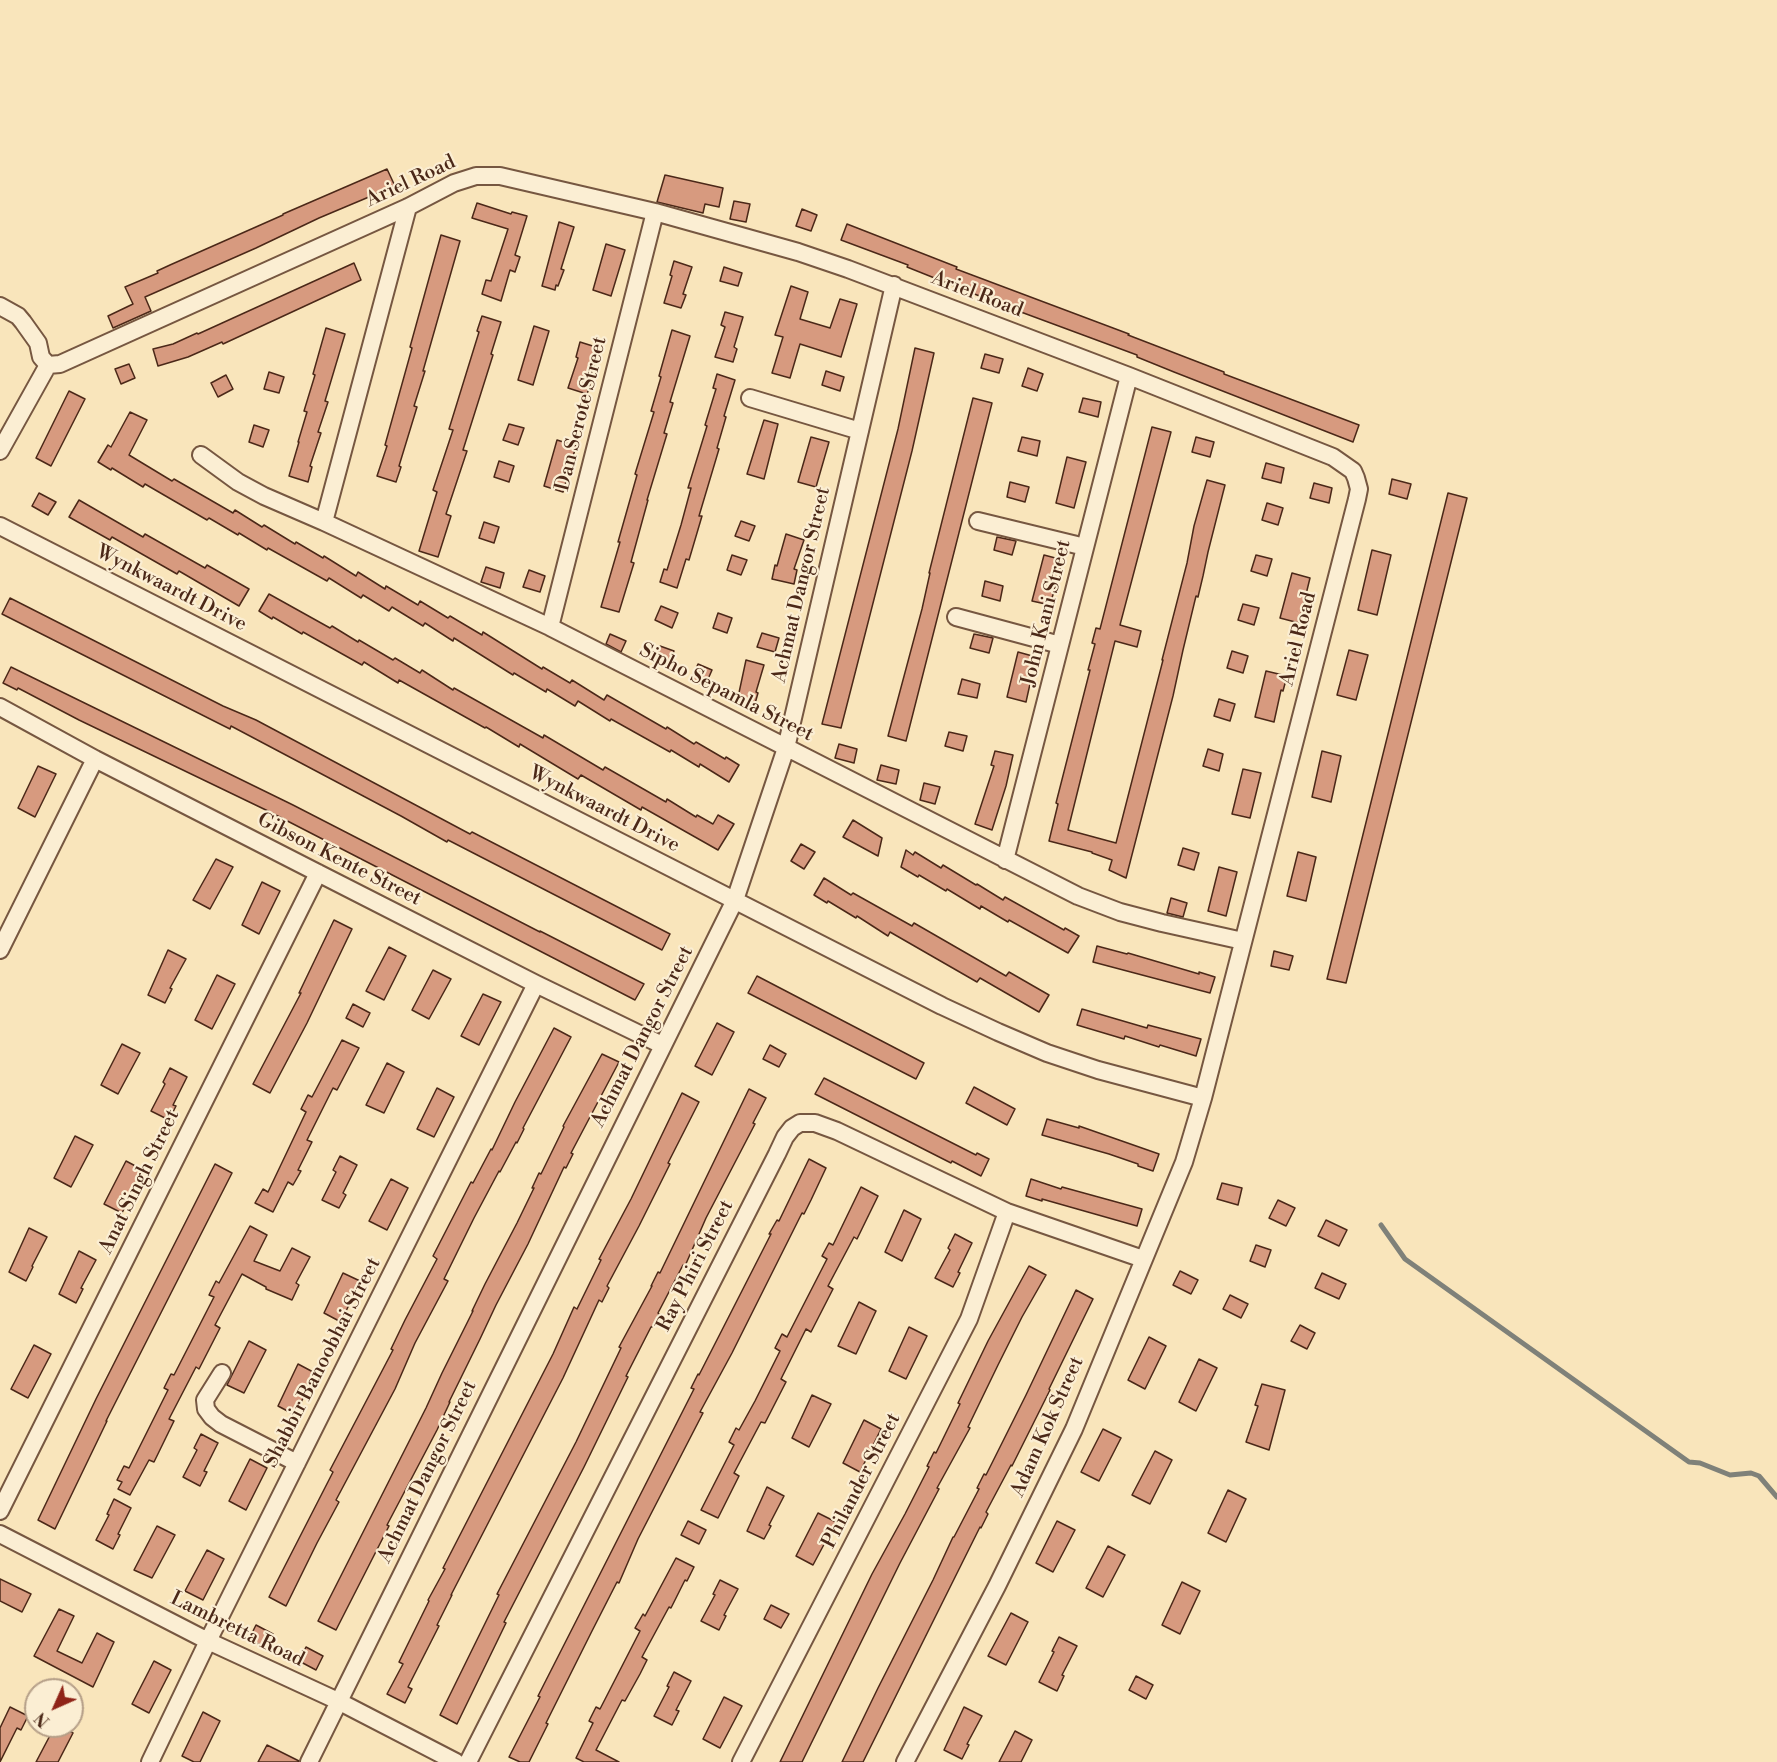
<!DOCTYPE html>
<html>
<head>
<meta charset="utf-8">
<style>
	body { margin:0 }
	#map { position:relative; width:1777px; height:1762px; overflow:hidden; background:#f9e5bb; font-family:"Libre Bodoni",serif }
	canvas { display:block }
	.north { position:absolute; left:24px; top:1678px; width:60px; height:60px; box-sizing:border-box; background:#fbeed3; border:2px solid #b59f88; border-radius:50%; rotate:225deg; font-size:16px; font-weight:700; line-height:24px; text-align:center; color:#4b2818 }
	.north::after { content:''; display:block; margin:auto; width:21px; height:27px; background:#8f2418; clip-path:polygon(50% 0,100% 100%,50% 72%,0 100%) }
</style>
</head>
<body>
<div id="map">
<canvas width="1777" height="1762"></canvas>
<div class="north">N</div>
</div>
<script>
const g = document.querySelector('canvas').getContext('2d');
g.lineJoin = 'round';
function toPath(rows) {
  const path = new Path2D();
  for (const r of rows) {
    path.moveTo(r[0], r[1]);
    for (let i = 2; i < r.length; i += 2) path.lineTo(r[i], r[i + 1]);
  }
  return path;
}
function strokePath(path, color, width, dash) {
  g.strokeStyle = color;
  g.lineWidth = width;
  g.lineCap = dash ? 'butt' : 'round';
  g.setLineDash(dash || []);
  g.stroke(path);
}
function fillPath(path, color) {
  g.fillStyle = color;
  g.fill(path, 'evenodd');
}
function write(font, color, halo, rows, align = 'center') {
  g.font = font + ' "Libre Bodoni",serif';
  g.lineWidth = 4.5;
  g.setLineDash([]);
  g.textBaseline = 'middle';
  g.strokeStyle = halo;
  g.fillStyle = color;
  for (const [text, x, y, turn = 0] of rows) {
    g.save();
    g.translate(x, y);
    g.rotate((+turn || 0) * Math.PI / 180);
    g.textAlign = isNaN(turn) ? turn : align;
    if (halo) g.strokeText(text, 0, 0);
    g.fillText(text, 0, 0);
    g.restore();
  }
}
strokePath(toPath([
	[1381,1225,1405,1259,1689,1462,1700,1463,1730,1475,1751,1473,1759,1476,1777,1497]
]), '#7f8179', 5);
const building = toPath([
	[387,169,395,186,319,218,256,248,145,297,151,311,113,328,108,316,133,304,125,287,158,273,157,271,170,265,283,215,283,214,387,169],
	[665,175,723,188,719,207,705,204,703,213,657,202,665,175],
	[734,201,750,204,746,222,730,219,734,201],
	[477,203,511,214,512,212,527,216,515,255,520,257,515,272,510,270,501,301,482,294,486,280,491,281,508,229,472,218,477,203],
	[802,209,817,215,811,231,796,226,802,209],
	[559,222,574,227,561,269,564,270,558,286,556,285,555,290,542,286,559,222],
	[847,224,957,267,956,269,1129,334,1128,335,1224,372,1224,374,1359,425,1353,442,1174,372,1137,357,1137,355,1002,305,907,267,908,265,841,240,847,224],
	[441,235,460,241,423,371,425,371,414,406,417,407,399,466,401,467,396,482,377,476,387,446,385,445,412,348,410,347,441,235],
	[606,244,625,250,611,296,593,290,606,244],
	[674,261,692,267,683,294,686,295,681,308,664,303,672,276,670,275,674,261],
	[354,263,361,280,223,344,222,342,188,357,158,366,153,349,173,344,197,333,198,334,354,263],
	[724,267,742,273,738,286,720,281,724,267],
	[791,286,808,292,800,319,830,328,840,299,857,304,841,357,800,344,790,378,772,373,783,337,775,335,791,286],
	[725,312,743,317,734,347,737,349,733,362,715,357,725,327,721,325,725,312],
	[482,316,501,322,491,354,493,355,463,450,467,451,446,514,451,516,438,557,419,551,437,492,433,490,453,430,449,429,479,332,477,331,482,316],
	[534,326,549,331,533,385,518,380,534,326],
	[326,328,345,334,325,401,328,402,318,432,321,433,310,466,312,467,308,482,289,476,299,442,298,442,307,412,304,411,315,375,313,374,326,328],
	[672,330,690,336,670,402,673,403,664,433,667,434,647,500,648,500,631,562,634,563,619,612,601,607,620,542,618,542,637,475,635,474,654,412,651,411,661,377,659,376,672,330],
	[580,342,599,348,590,378,592,379,587,394,568,388,578,358,576,357,580,342],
	[915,348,934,353,912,451,841,728,822,724,898,429,915,348],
	[985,354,1003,359,999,373,981,368,985,354],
	[129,364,135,378,121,384,115,369,129,364],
	[1028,368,1043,374,1037,391,1022,386,1028,368],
	[826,371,844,377,840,391,822,385,826,371],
	[269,372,284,377,279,393,264,389,269,372],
	[717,374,735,380,724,416,726,417,717,448,719,449,699,516,702,516,689,560,686,559,677,588,660,582,664,569,667,570,681,525,691,488,688,488,707,426,705,425,716,389,713,388,717,374],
	[226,375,233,389,218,397,211,383,226,375],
	[69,391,85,399,51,466,36,458,69,391],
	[973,398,992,403,906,741,888,736,922,609,930,573,929,573,973,398],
	[1083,398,1101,402,1098,417,1079,412,1083,398],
	[130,412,147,420,129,455,172,481,174,479,233,513,235,510,262,527,264,525,295,544,296,542,323,558,324,556,356,576,358,572,385,589,386,586,418,605,420,601,448,618,450,616,482,635,483,632,542,669,543,667,570,683,572,680,604,700,607,695,666,729,667,727,694,744,696,742,725,759,726,757,739,765,729,782,700,764,699,767,671,750,670,752,611,719,610,721,578,701,575,706,547,689,546,692,514,673,513,675,454,638,453,641,425,623,423,626,392,607,389,611,363,595,361,598,329,578,327,581,268,548,267,550,239,533,238,535,209,518,207,520,145,484,143,487,112,468,111,470,98,462,108,445,111,447,130,412],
	[764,420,778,424,764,479,747,474,764,420],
	[509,424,524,428,518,445,503,440,509,424],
	[254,425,269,430,263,447,249,442,254,425],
	[1152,427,1171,432,1120,625,1141,631,1137,647,1115,641,1068,830,1116,843,1163,660,1162,660,1187,563,1194,526,1207,480,1225,485,1208,552,1203,576,1198,597,1196,596,1183,650,1173,696,1126,878,1109,870,1112,860,1092,853,1092,852,1049,841,1058,804,1056,803,1090,670,1088,670,1095,644,1092,643,1096,628,1100,629,1152,427],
	[811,437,829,442,816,487,798,482,811,437],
	[1022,437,1040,441,1037,456,1018,451,1022,437],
	[1196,437,1214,442,1210,457,1192,452,1196,437],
	[557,440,576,446,563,492,544,486,557,440],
	[1067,457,1086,462,1074,508,1056,503,1067,457],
	[499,461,514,466,509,482,494,477,499,461],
	[1266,463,1284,468,1281,483,1262,478,1266,463],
	[1392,479,1411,484,1407,499,1389,494,1392,479],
	[1010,482,1029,487,1025,502,1007,497,1010,482],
	[1314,483,1332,488,1329,503,1310,498,1314,483],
	[39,493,56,502,48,515,32,506,39,493],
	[1448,493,1467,498,1346,983,1327,979,1448,493],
	[79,500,143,537,145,534,205,568,207,565,249,589,239,606,179,571,177,574,112,537,110,540,69,517,79,500],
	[1267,503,1283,508,1278,525,1262,520,1267,503],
	[741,521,755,526,749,541,735,536,741,521],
	[484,522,499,527,494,543,479,538,484,522],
	[786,534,804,540,794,569,797,570,794,584,772,579,775,565,777,566,786,534],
	[997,537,1016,541,1012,555,994,550,997,537],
	[1372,550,1391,555,1377,615,1358,610,1372,550],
	[732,555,747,560,741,575,727,570,732,555],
	[1044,555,1063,560,1050,605,1032,601,1044,555],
	[1256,555,1272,559,1267,576,1251,571,1256,555],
	[486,567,504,573,500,588,481,582,486,567],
	[529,570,545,576,540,592,523,587,529,570],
	[1292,573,1310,578,1299,623,1280,618,1292,573],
	[985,581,1003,586,1000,601,982,596,985,581],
	[269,594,330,628,332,626,358,642,359,640,393,660,395,658,420,673,422,670,453,690,454,688,543,738,544,735,603,770,605,767,666,802,667,799,696,817,697,815,713,824,718,815,734,824,718,850,642,807,641,810,581,775,578,779,520,744,519,747,486,727,485,728,399,680,398,683,364,662,362,665,303,632,302,634,273,617,272,619,259,611,269,594],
	[10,598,223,706,256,720,470,834,472,832,670,934,662,950,448,840,447,842,401,816,231,726,230,729,220,724,2,614,10,598],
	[1243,604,1259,608,1254,625,1238,620,1243,604],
	[661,606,678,613,672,628,655,620,661,606],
	[718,613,732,618,727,633,713,628,718,613],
	[762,633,779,638,775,652,757,647,762,633],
	[610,634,626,641,621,652,606,644,610,634],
	[974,634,993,638,989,653,970,648,974,634],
	[660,646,674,651,668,666,654,661,660,646],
	[1349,650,1368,655,1356,700,1337,695,1349,650],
	[1232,651,1248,656,1243,673,1227,668,1232,651],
	[1018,652,1036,657,1026,702,1007,697,1018,652],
	[746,660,764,665,756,692,758,693,754,707,737,702,746,660],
	[698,664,712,670,705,686,691,680,698,664],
	[11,667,293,805,540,932,540,931,644,984,635,1000,268,811,79,720,18,688,17,690,3,683,11,667],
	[1266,671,1287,676,1283,691,1281,690,1274,722,1255,717,1266,671],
	[962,679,980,684,977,698,958,694,962,679],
	[1219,699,1235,704,1230,721,1214,716,1219,699],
	[949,732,967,736,963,751,945,746,949,732],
	[839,744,857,749,854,763,835,758,839,744],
	[1208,749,1223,754,1219,771,1203,766,1208,749],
	[995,751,1013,755,1006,786,992,830,975,824,994,766,991,765,995,751],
	[1322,751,1341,756,1331,802,1312,797,1322,751],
	[881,765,899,770,896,784,877,780,881,765],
	[38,766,56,774,35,817,18,808,38,766],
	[1243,769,1261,773,1250,818,1232,814,1243,769],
	[924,783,940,787,935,804,920,800,924,783],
	[853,820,882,838,878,856,843,837,853,820],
	[801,844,815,852,804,869,791,861,801,844],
	[1183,848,1199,853,1194,870,1178,865,1183,848],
	[906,850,913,855,915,852,941,868,943,865,976,885,977,884,1003,900,1005,897,1064,930,1065,928,1079,936,1068,953,1009,920,1008,922,981,906,980,909,947,889,946,891,919,875,918,877,901,867,906,850],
	[1298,852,1316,857,1306,901,1287,896,1298,852],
	[216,859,233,867,210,909,193,900,216,859],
	[1219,867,1237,872,1226,916,1208,911,1219,867],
	[824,878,851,895,853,893,912,926,914,923,1006,976,1009,972,1049,995,1039,1012,980,978,977,982,890,932,888,936,857,916,856,918,828,901,827,903,814,895,824,878],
	[262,882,280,891,259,934,242,925,262,882],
	[1171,898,1187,903,1183,917,1167,913,1171,898],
	[334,920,352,929,307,1023,270,1093,253,1084,301,993,299,993,334,920],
	[1097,946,1127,954,1128,953,1199,974,1199,972,1215,977,1210,993,1093,962,1097,946],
	[389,947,406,956,384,1000,366,991,389,947],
	[168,950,186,959,170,988,172,989,165,1003,148,995,168,950],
	[1274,951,1293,956,1289,970,1271,966,1274,951],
	[433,970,451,979,429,1019,412,1010,433,970],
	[217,975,235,984,212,1029,195,1020,217,975],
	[757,976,924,1063,916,1079,748,993,757,976],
	[483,994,501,1002,479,1045,461,1036,483,994],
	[353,1004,370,1013,363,1027,346,1018,353,1004],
	[1082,1009,1147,1028,1148,1025,1201,1039,1196,1056,1160,1045,1159,1047,1125,1036,1124,1039,1077,1025,1082,1009],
	[717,1023,734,1032,712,1075,695,1066,717,1023],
	[554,1028,571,1037,523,1128,524,1129,517,1143,516,1142,500,1172,499,1171,474,1218,444,1279,448,1281,415,1343,395,1389,336,1500,339,1502,317,1543,286,1606,269,1597,333,1472,330,1470,393,1350,391,1349,405,1320,437,1259,433,1256,471,1182,473,1183,491,1149,492,1150,515,1102,554,1028],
	[342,1040,359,1048,337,1090,333,1088,307,1140,312,1142,298,1170,301,1171,293,1185,288,1182,273,1212,255,1203,263,1189,268,1192,306,1112,301,1109,308,1095,312,1097,342,1040],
	[122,1044,140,1053,118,1094,101,1085,122,1044],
	[770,1045,786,1054,779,1067,763,1059,770,1045],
	[602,1054,619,1062,571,1153,573,1154,566,1168,564,1167,528,1244,496,1305,480,1339,449,1402,450,1402,437,1430,387,1525,389,1526,336,1630,318,1621,426,1408,442,1373,473,1311,472,1311,485,1284,517,1223,534,1188,532,1188,539,1173,541,1174,564,1127,563,1126,602,1054],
	[387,1063,404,1072,384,1113,366,1105,387,1063],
	[170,1068,187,1077,173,1105,176,1106,169,1120,151,1111,165,1084,163,1082,170,1068],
	[824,1078,976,1155,977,1153,989,1159,981,1176,952,1161,951,1163,815,1094,824,1078],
	[974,1087,1015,1109,1007,1125,966,1103,974,1087],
	[437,1088,454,1097,434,1137,417,1129,437,1088],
	[749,1089,766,1098,753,1123,755,1124,706,1218,685,1266,683,1265,658,1313,659,1314,652,1327,651,1327,626,1376,628,1377,584,1467,504,1622,506,1623,457,1724,440,1715,499,1595,497,1594,576,1442,621,1348,619,1347,652,1286,651,1286,658,1272,660,1273,749,1089],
	[682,1093,699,1102,668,1163,670,1164,639,1226,607,1286,609,1288,602,1302,599,1300,563,1378,451,1595,452,1595,437,1625,439,1626,408,1687,412,1689,405,1703,387,1694,403,1664,399,1662,429,1601,428,1600,445,1569,443,1568,553,1354,574,1307,577,1309,601,1260,599,1259,631,1199,682,1093],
	[1047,1119,1079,1128,1079,1126,1159,1154,1153,1171,1138,1166,1138,1164,1109,1154,1042,1135,1047,1119],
	[75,1136,93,1145,71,1187,54,1178,75,1136],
	[340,1156,357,1165,343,1193,346,1195,339,1208,322,1200,336,1172,333,1170,340,1156],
	[809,1159,826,1168,811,1200,804,1214,802,1213,732,1353,700,1412,703,1413,638,1539,619,1583,617,1582,592,1631,546,1723,548,1724,529,1762,520,1762,509,1757,540,1697,538,1696,694,1389,691,1388,698,1374,699,1375,771,1234,769,1234,777,1220,779,1221,809,1159],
	[126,1161,143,1170,122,1213,104,1204,126,1161],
	[215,1164,232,1173,106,1421,107,1421,55,1529,38,1520,96,1399,215,1164],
	[391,1179,408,1188,387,1230,369,1221,391,1179],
	[1031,1179,1061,1189,1062,1187,1142,1209,1137,1226,1042,1199,1042,1201,1026,1196,1031,1179],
	[1222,1183,1242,1188,1238,1205,1217,1199,1222,1183],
	[861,1187,878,1196,857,1239,854,1237,828,1286,833,1289,811,1332,806,1329,781,1379,786,1382,765,1423,761,1422,734,1473,739,1476,718,1518,701,1510,734,1445,729,1442,736,1428,739,1430,755,1401,780,1351,775,1348,782,1334,787,1337,827,1259,822,1256,829,1243,833,1245,861,1187],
	[1278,1200,1295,1208,1286,1226,1269,1218,1278,1200],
	[904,1210,921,1219,902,1261,885,1252,904,1210],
	[1326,1220,1347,1230,1339,1246,1318,1236,1326,1220],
	[250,1226,267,1235,254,1261,280,1271,292,1248,310,1257,296,1283,299,1285,292,1300,266,1289,266,1287,242,1274,215,1325,220,1328,199,1369,196,1367,169,1419,174,1421,154,1462,149,1460,130,1495,118,1489,122,1482,117,1480,124,1466,129,1468,168,1390,164,1388,171,1374,174,1375,214,1297,209,1295,216,1281,219,1283,250,1226],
	[29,1228,47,1237,32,1266,33,1267,26,1281,9,1272,29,1228],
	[955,1234,972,1243,958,1272,960,1273,953,1287,935,1278,950,1250,948,1248,955,1234],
	[1256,1245,1271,1250,1265,1267,1250,1261,1256,1245],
	[79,1251,96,1260,81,1288,83,1289,76,1303,59,1294,79,1251],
	[1029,1266,1046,1275,1022,1317,998,1365,968,1427,970,1428,937,1488,939,1489,900,1563,802,1762,780,1762,872,1574,905,1514,929,1467,927,1466,934,1452,936,1453,960,1404,958,1403,988,1341,1029,1266],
	[1180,1271,1198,1280,1191,1294,1173,1285,1180,1271],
	[343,1273,360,1281,341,1322,324,1313,343,1273],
	[1322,1273,1346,1284,1339,1299,1315,1288,1322,1273],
	[1076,1290,1093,1299,1049,1389,1050,1390,1012,1466,1011,1465,986,1512,988,1514,981,1528,980,1527,863,1762,842,1762,878,1688,933,1580,953,1537,954,1537,979,1489,977,1488,984,1474,986,1475,1026,1395,1076,1290],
	[1230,1295,1248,1304,1241,1318,1223,1309,1230,1295],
	[859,1302,876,1311,856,1354,838,1346,859,1302],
	[1300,1325,1315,1333,1307,1349,1291,1341,1300,1325],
	[909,1327,927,1336,906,1379,889,1371,909,1327],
	[1149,1337,1166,1346,1145,1389,1128,1380,1149,1337],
	[249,1341,266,1350,244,1393,227,1385,249,1341],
	[34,1345,51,1354,28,1398,11,1389,34,1345],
	[1199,1359,1217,1368,1196,1411,1179,1402,1199,1359],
	[298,1364,315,1373,295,1415,278,1406,298,1364],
	[1262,1384,1285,1390,1269,1450,1246,1442,1258,1406,1255,1405,1262,1384],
	[812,1395,831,1404,809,1447,792,1438,812,1395],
	[864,1420,881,1429,860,1472,843,1463,864,1420],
	[1103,1429,1121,1438,1099,1481,1081,1472,1103,1429],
	[201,1434,218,1443,204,1471,207,1472,200,1486,183,1477,197,1450,194,1448,201,1434],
	[1155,1451,1172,1460,1150,1504,1132,1495,1155,1451],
	[250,1459,267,1468,246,1510,229,1501,250,1459],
	[767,1487,784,1496,769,1525,771,1526,764,1539,747,1531,767,1487],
	[1228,1490,1246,1499,1226,1542,1208,1533,1228,1490],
	[114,1499,131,1508,118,1534,120,1535,113,1549,96,1540,109,1515,107,1514,114,1499],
	[818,1513,836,1522,813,1565,796,1556,818,1513],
	[688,1521,706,1530,699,1544,681,1535,688,1521],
	[1057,1521,1075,1530,1053,1572,1036,1563,1057,1521],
	[157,1526,175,1535,152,1578,134,1570,157,1526],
	[1108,1546,1125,1555,1103,1597,1086,1588,1108,1546],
	[207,1550,224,1559,203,1600,185,1591,207,1550],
	[676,1558,694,1567,687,1581,685,1580,671,1608,669,1607,642,1657,647,1660,640,1674,625,1701,622,1700,596,1750,619,1762,584,1762,576,1758,593,1723,589,1721,596,1707,600,1709,640,1631,635,1628,643,1614,645,1616,676,1558],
	[0,1579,31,1594,22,1612,0,1601,0,1579],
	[720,1580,738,1589,724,1615,726,1616,719,1630,701,1621,715,1595,713,1594,720,1580],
	[1182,1582,1200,1591,1180,1634,1162,1625,1182,1582],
	[771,1605,789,1614,781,1628,764,1619,771,1605],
	[59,1609,74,1616,57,1651,82,1663,97,1633,114,1642,93,1687,34,1656,59,1609],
	[1011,1613,1028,1622,1006,1665,988,1656,1011,1613],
	[256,1625,273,1634,266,1648,249,1639,256,1625],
	[1059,1637,1077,1646,1062,1675,1064,1676,1057,1691,1039,1682,1054,1652,1052,1651,1059,1637],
	[306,1647,323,1656,316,1670,299,1661,306,1647],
	[154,1661,171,1670,149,1713,132,1704,154,1661],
	[674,1672,691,1681,676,1710,679,1711,672,1725,654,1716,669,1687,667,1686,674,1672],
	[1136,1676,1153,1685,1146,1699,1129,1690,1136,1676],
	[724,1697,742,1706,720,1748,703,1739,724,1697],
	[10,1707,28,1716,21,1730,17,1728,0,1762,0,1728,10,1707],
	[964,1707,982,1716,967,1744,969,1745,962,1759,944,1750,964,1707],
	[203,1712,220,1721,200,1762,194,1762,182,1756,203,1712],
	[55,1726,59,1726,73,1733,58,1762,36,1762,55,1726],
	[1015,1731,1032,1740,1021,1762,999,1762,1015,1731],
	[267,1745,299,1761,299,1762,258,1762,267,1745]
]);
fillPath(building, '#d79a7f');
strokePath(building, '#4b2818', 1.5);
const minor = toPath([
	[0,306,18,316,23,322,38,343,41,357,48,365,60,364,408,207,454,183,476,176,500,176,655,212,798,252,848,269,1129,376,1333,457,1353,471,1356,478,1359,489,1357,499,1203,1098,1184,1162,1074,1429,997,1586,905,1762],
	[750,398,860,431],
	[0,451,48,365],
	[201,455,238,482,264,496,324,522,550,627,1078,896,1120,912,1162,923,1243,941],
	[978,521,1085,547],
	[324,522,408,207],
	[0,526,942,1006,998,1032,1047,1053,1098,1070,1203,1098],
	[956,617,1060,645],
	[550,627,655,212],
	[0,707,95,759,318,873,536,984,662,1045],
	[1005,860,1129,376],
	[0,950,95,759],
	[222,1373,205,1400,206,1409,212,1417,221,1424,297,1463],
	[0,1511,318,873],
	[0,1534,208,1641,338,1701,456,1762],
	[150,1762,208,1641,536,984],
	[309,1762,735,900,786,748,894,285],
	[468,1762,777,1154,785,1137,792,1128,800,1123,815,1123,837,1131,1007,1212,1143,1259],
	[741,1762,969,1319,1007,1212]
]);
strokePath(minor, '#765741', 20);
strokePath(minor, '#fbeed3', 16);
write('20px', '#4b2818', '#fbeed3', [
	["Ariel Road",411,182,-25],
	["Ariel Road",977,295,21],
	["Dan Serote Street",582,414,-76],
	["Achmat Dangor Street",802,585,-77],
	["Wynkwaardt Drive",171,589,27],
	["John Kani Street",1047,613,-76],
	["Ariel Road",1299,639,-76],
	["Sipho Sepamla Street",726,693,27],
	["Wynkwaardt Drive",604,810,27],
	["Gibson Kente Street",339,860,27],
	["Achmat Dangor Street",643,1037,-63],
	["Anat Singh Street",140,1182,-64],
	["Ray Phiri Street",696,1266,-63],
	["Shabbir Banoobhai Street",323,1363,-63],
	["Adam Kok Street",1048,1427,-66],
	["Achmat Dangor Street",428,1472,-64],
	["Philander Street",862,1481,-63],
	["Lambretta Road",237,1630,26]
]);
</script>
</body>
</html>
